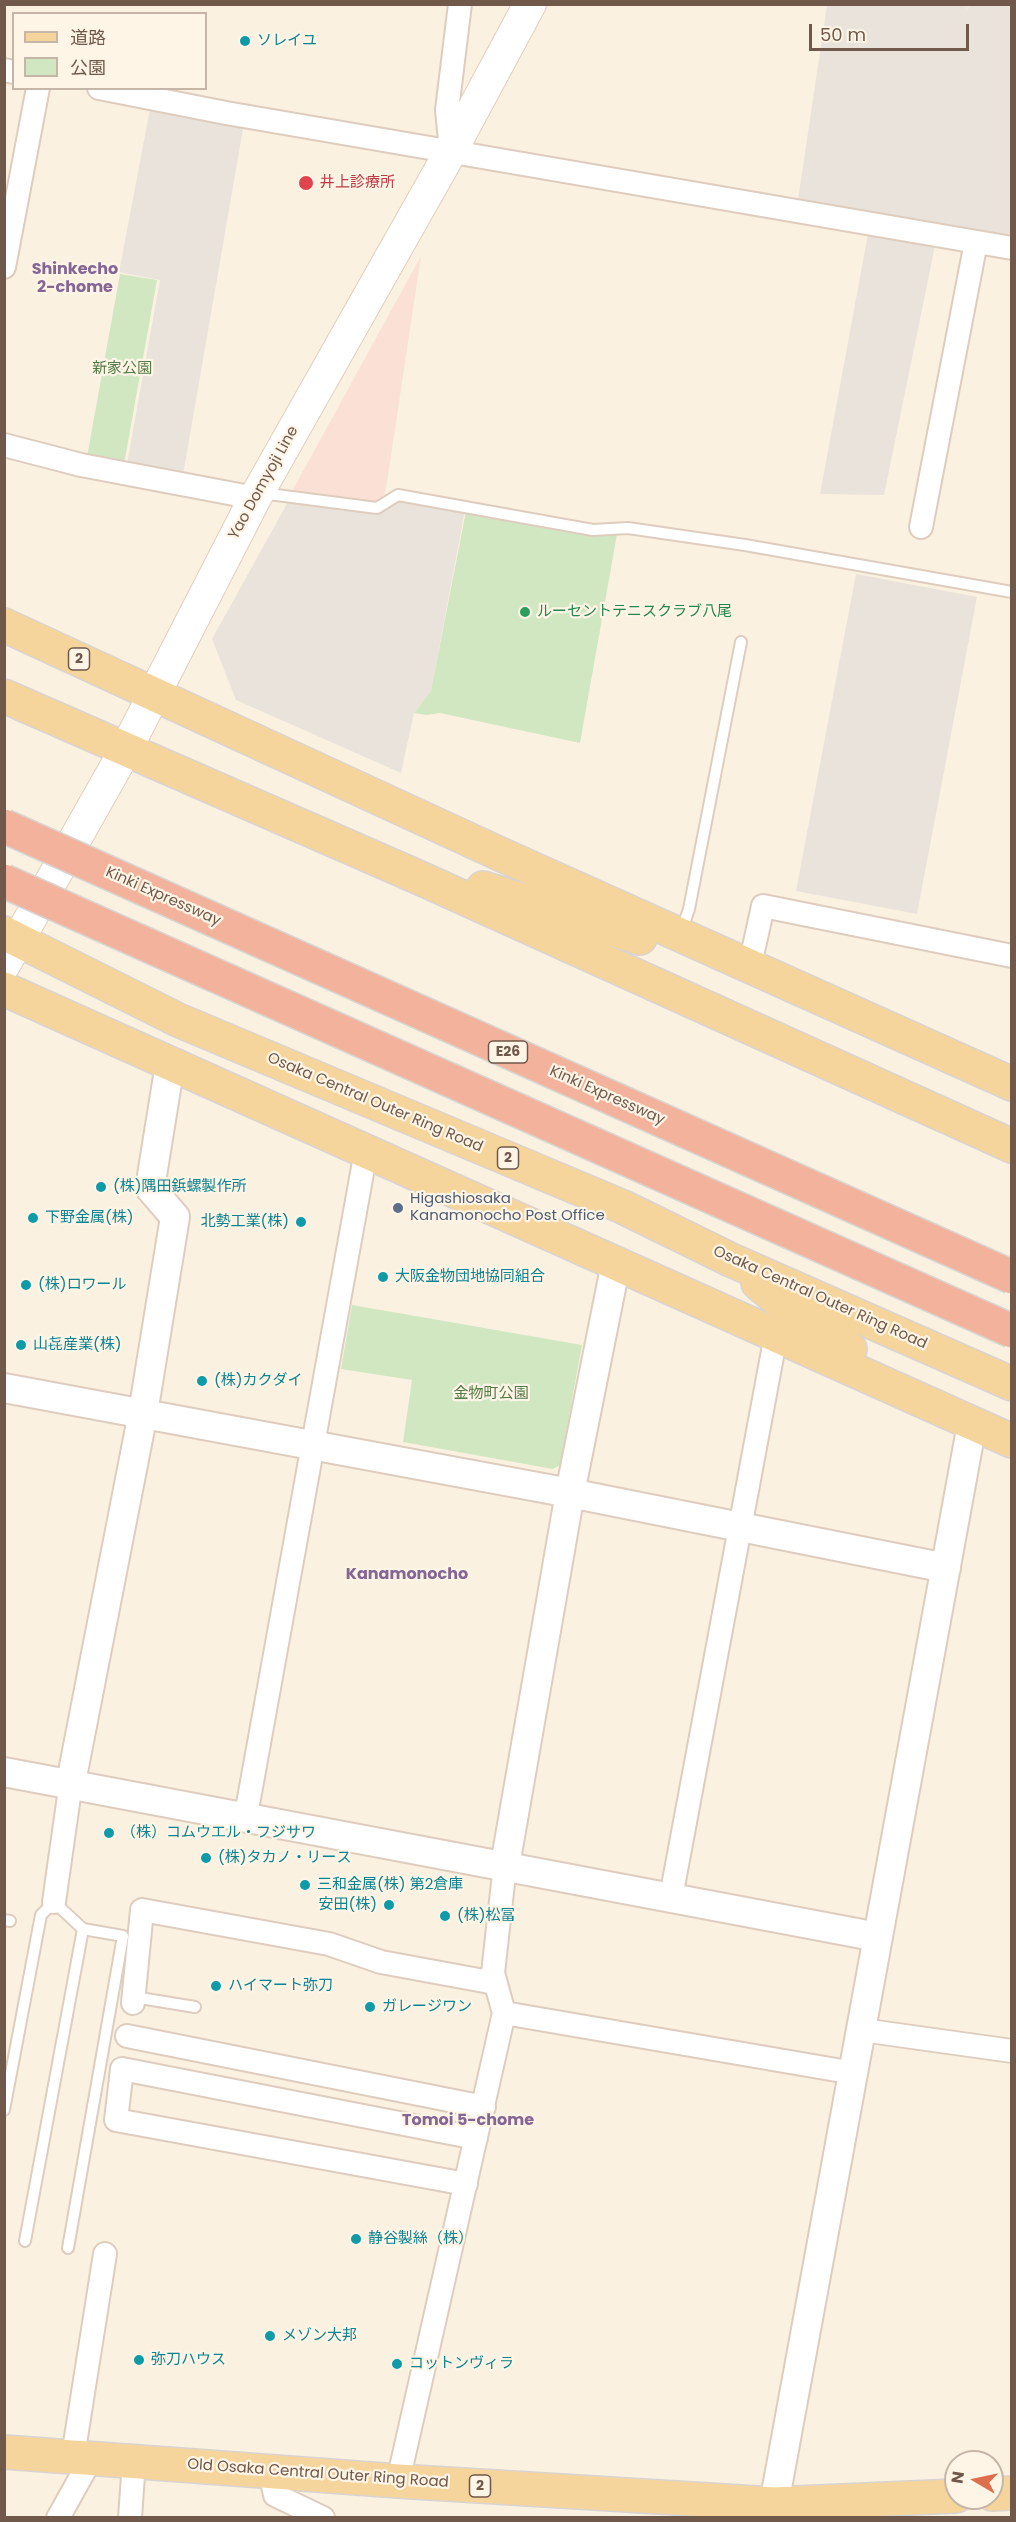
<!DOCTYPE html>
<html>
<head>
<meta charset="utf-8">
<style>
	body { margin:0 }
	#map { position:relative; width:1016px; height:2522px; overflow:hidden; background:#fbf1e1; font-family:Poppins,"Noto Sans JP",sans-serif }
	canvas { display:block }
	.frame { position:absolute; inset:0; border:6px solid #70584a; pointer-events:none }
	.legend { position:absolute; left:12px; top:12px; width:195px; height:78px; box-sizing:border-box; background:#fef5e7; border:2px solid #c5b6a8; margin:0; padding:8px 10px; list-style:none; font-size:18px; color:#70584a }
	.legend li { display:flex; align-items:center; gap:12px; height:30px }
	.legend b { width:30px; border:2px solid #c5b6a8 }
	.north { position:absolute; left:944px; top:2450px; width:60px; height:60px; box-sizing:border-box; background:#fef5e7; border:2px solid #c5b6a8; border-radius:50%; rotate:279deg; font-size:16px; font-weight:700; line-height:24px; text-align:center; color:#70584a }
	.north::after { content:''; display:block; margin:auto; width:21px; height:27px; background:#df6e4c; clip-path:polygon(50% 0,100% 100%,50% 72%,0 100%) }
	.scale { position:absolute; left:809px; top:24px; width:160px; height:27px; box-sizing:border-box; border:3px solid #70584a; border-top:0; padding-left:8px; font-size:18px; line-height:21px; white-space:nowrap; color:#70584a; -webkit-text-stroke:4px #fef5e7; paint-order:stroke }
</style>
</head>
<body>
<div id="map">
<canvas width="1016" height="2522"></canvas>
<div class="frame"></div>
<ul class="legend">
<li><b style="height:8px;background:#f6d59c"></b>道路</li>
<li><b style="height:16px;background:#d0e7c1"></b>公園</li>
</ul>
<div class="north">N</div>
<div class="scale">50 m</div>
</div>
<script>
const g = document.querySelector('canvas').getContext('2d');
g.lineJoin = 'round';
function fillPath(path, color) {
  g.fillStyle = color;
  g.fill(path, 'evenodd');
}
function toPath(rows) {
  const path = new Path2D();
  for (const r of rows) {
    path.moveTo(r[0], r[1]);
    for (let i = 2; i < r.length; i += 2) path.lineTo(r[i], r[i + 1]);
  }
  return path;
}
function strokePath(path, color, width, dash) {
  g.strokeStyle = color;
  g.lineWidth = width;
  g.lineCap = dash ? 'butt' : 'round';
  g.setLineDash(dash || []);
  g.stroke(path);
}
function write(font, color, halo, rows, align = 'center') {
  g.font = font + ' Poppins,"Noto Sans JP",sans-serif';
  g.lineWidth = 4.5;
  g.setLineDash([]);
  g.textBaseline = 'middle';
  g.strokeStyle = halo;
  g.fillStyle = color;
  for (const [text, x, y, turn = 0] of rows) {
    g.save();
    g.translate(x, y);
    g.rotate((+turn || 0) * Math.PI / 180);
    g.textAlign = isNaN(turn) ? turn : align;
    if (halo) g.strokeText(text, 0, 0);
    g.fillText(text, 0, 0);
    g.restore();
  }
}
fillPath(toPath([
	[421,256,386,489,382,502,375,503,291,493]
]), '#fbe1d5');
fillPath(toPath([
	[827,5,968,5,967,11,969,5,1011,5,1011,235,798,200],
	[151,104,244,123,183,475,127,464,160,280,119,272],
	[868,234,935,246,884,495,820,494],
	[399,500,465,510,431,691,414,713,401,773,236,700,212,639,288,502,381,514],
	[856,574,977,597,917,914,796,891]
]), '#e9e3dc');
fillPath(toPath([
	[120,274,157,280,124,464,87,457],
	[466,511,617,534,580,743,440,713,427,715,414,713,431,691],
	[352,1305,582,1345,560,1465,553,1469,403,1442,412,1380,341,1369]
]), '#d0e7c1');
const service = toPath([
	[261,493,377,508,398,495,593,530,628,528,745,545,1012,592],
	[681,932,689,909,741,642],
	[4,1920,10,1921],
	[134,1997,195,2007],
	[4,2110,41,1915,54,1902,83,1929],
	[25,2241,83,1929,123,1936,68,2248]
]);
const minor = toPath([
	[4,70,14,72],
	[99,88,226,113,1012,248],
	[451,151,447,110,460,4],
	[4,267,38,88],
	[4,445,81,465,255,498],
	[921,527,976,242],
	[750,965,763,906,1012,956],
	[246,1815,366,1151],
	[671,1897,776,1335],
	[54,1902,71,1782],
	[133,2003,142,1910,329,1944,381,1962,495,1983],
	[504,2013,854,2073],
	[862,2030,1012,2051],
	[127,2036,484,2107],
	[466,2184,116,2120,122,2069,476,2138],
	[73,2456,105,2254],
	[270,2471,275,2495,323,2518],
	[398,2481,504,2013,493,1973,505,1865],
	[58,2518,92,2457],
	[130,2518,134,2461]
]);
const tertiary = toPath([
	[4,1388,570,1493,946,1568],
	[4,1772,878,1937],
	[71,1782,143,1413,175,1217,150,1188,170,1064],
	[505,1865,570,1493,616,1263],
	[774,2504,972,1424]
]);
const secondary = toPath([
	[4,965,126,749,255,498,451,151,530,4]
]);
const primary = toPath([
	[4,625,500,854,1012,1084],
	[4,696,420,878,1012,1146],
	[483,888,640,938],
	[4,933,178,1020,623,1207,731,1260,1012,1384],
	[4,989,1012,1441],
	[758,1283,801,1319,850,1349],
	[4,2452,398,2481,774,2504,956,2496],
	[992,2494,1012,2493]
]);
strokePath(service, '#decdbe', 14);
strokePath(minor, '#decdbe', 26);
strokePath(tertiary, '#decdbe', 32);
strokePath(secondary, '#e3cebc', 34);
strokePath(primary, '#dad4d0', 36);
strokePath(service, '#fff', 10);
strokePath(minor, '#fff', 22);
strokePath(tertiary, '#fff', 28);
strokePath(secondary, '#fff', 32);
strokePath(primary, '#f6d59c', 33);
const motorwayBridge = toPath([
	[4,826,1012,1277],
	[4,881,1012,1331]
]);
strokePath(motorwayBridge, '#dad4d0', 36, []);
strokePath(motorwayBridge, '#f2b29b', 33);
for (const [x, y, r, color] of [
	[245,41,6,"#0f9aa8"],
	[306,183,8,"#e0444e"],
	[525,612,6,"#2e9e5b"],
	[101,1187,6,"#0f9aa8"],
	[398,1208,6,"#5c6f8a"],
	[33,1218,6,"#0f9aa8"],
	[301,1222,6,"#0f9aa8"],
	[383,1277,6,"#0f9aa8"],
	[26,1285,6,"#0f9aa8"],
	[21,1345,6,"#0f9aa8"],
	[202,1381,6,"#0f9aa8"],
	[109,1833,6,"#0f9aa8"],
	[206,1858,6,"#0f9aa8"],
	[305,1885,6,"#0f9aa8"],
	[389,1905,6,"#0f9aa8"],
	[445,1916,6,"#0f9aa8"],
	[216,1986,6,"#0f9aa8"],
	[370,2007,6,"#0f9aa8"],
	[356,2239,6,"#0f9aa8"],
	[270,2336,6,"#0f9aa8"],
	[139,2360,6,"#0f9aa8"],
	[397,2364,6,"#0f9aa8"]
]) {
  const dot = new Path2D();
  dot.arc(x, y, r, 0, 2 * Math.PI);
  g.fillStyle = color;
  g.fill(dot);
  strokePath(dot, '#fef5e7', 2);
}
for (const [x, y, w] of [
	[79,659,21],
	[508,1052,39],
	[508,1158,21],
	[480,2486,21]
]) {
  const box = new Path2D();
  box.roundRect(x - w / 2, y - 11, w, 22, 4.5);
  g.fillStyle = '#fef5e7';
  g.fill(box);
  strokePath(box, '#70584a', 1.5);
}
write('bold 14px', '#70584a', null, [
	["2",79,659],
	["E26",508,1052],
	["2",508,1158],
	["2",480,2486]
]);
write('15px', '#0d838f', '#fef5e7', [
	["ソレイユ",257,41],
	["(株)隅田鋲螺製作所",113,1187],
	["下野金属(株)",45,1218],
	["北勢工業(株)",289,1222,"right"],
	["大阪金物団地協同組合",395,1277],
	["(株)ロワール",38,1285],
	["山㐂産業(株)",33,1345],
	["(株)カクダイ",214,1381],
	["（株）コムウエル・フジサワ",121,1833],
	["(株)タカノ・リース",218,1858],
	["三和金属(株) 第2倉庫",317,1885],
	["安田(株)",377,1905,"right"],
	["(株)松冨",457,1916],
	["ハイマート弥刀",228,1986],
	["ガレージワン",382,2007],
	["静谷製絲（株）",368,2239],
	["メゾン大邦",282,2336],
	["弥刀ハウス",151,2360],
	["コットンヴィラ",409,2364]
], 'left');
write('15px', '#be3a42', '#fef5e7', [
	["井上診療所",320,183]
], 'left');
write('15px', '#547b45', '#fef5e7', [
	["新家公園",122,369],
	["金物町公園",491,1394]
]);
write('15px', '#70584a', '#fef5e7', [
	["Yao Domyoji Line",264,483,-61],
	["Kinki Expressway",163,897,24],
	["Kinki Expressway",607,1096,24],
	["Osaka Central Outer Ring Road",375,1103,23],
	["Osaka Central Outer Ring Road",820,1298,24],
	["Old Osaka Central Outer Ring Road",318,2474,4]
]);
write('15px', '#27864d', '#fef5e7', [
	["ルーセントテニスクラブ八尾",537,612]
], 'left');
write('15px', '#4e5e75', '#fef5e7', [
	["Higashiosaka",410,1199],
	["Kanamonocho Post Office",410,1216]
], 'left');
write('bold 16px', '#846593', '#fef5e7', [
	["Shinkecho",75,270],
	["2-chome",75,288],
	["Kanamonocho",407,1575],
	["Tomoi 5-chome",468,2121]
]);
</script>
</body>
</html>
